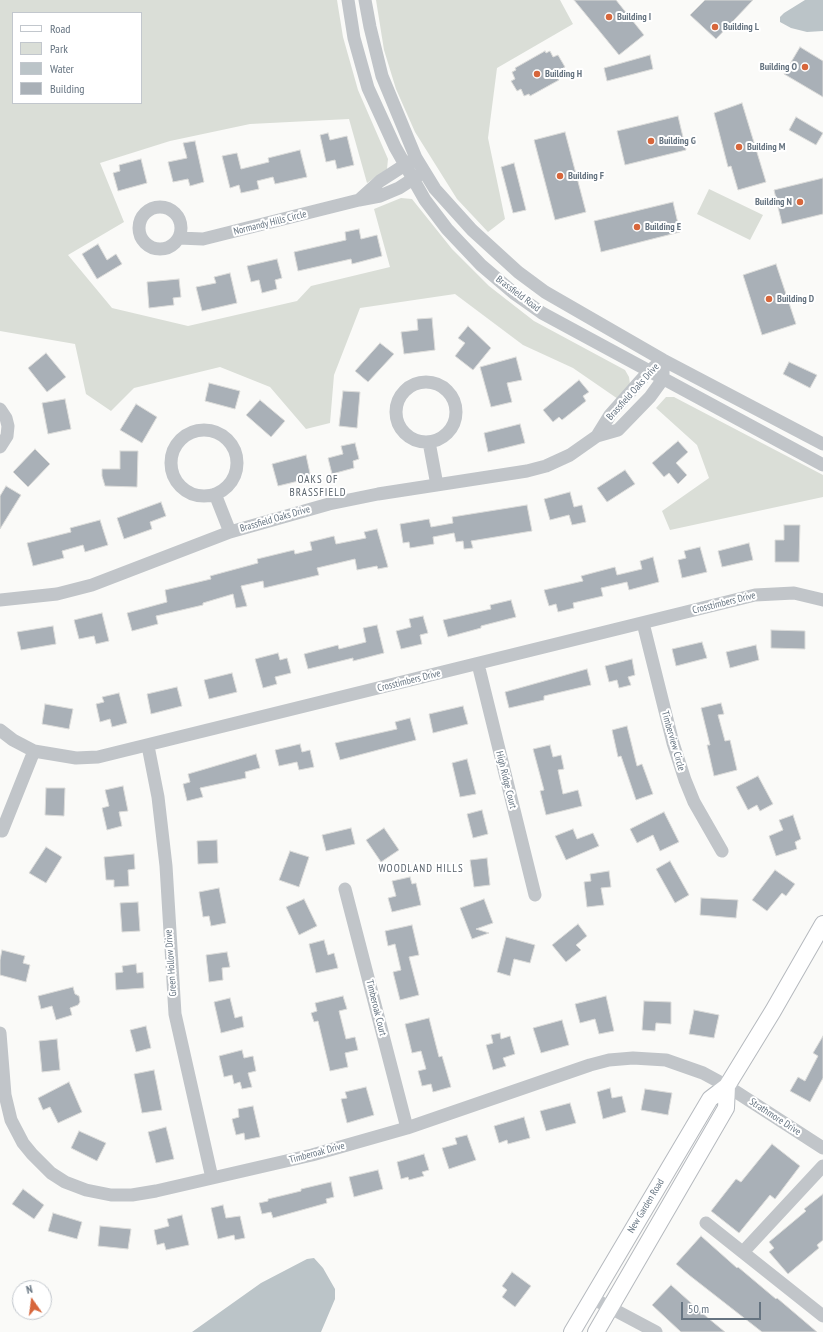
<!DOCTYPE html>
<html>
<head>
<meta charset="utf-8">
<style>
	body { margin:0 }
	#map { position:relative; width:823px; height:1332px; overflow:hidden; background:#fafaf8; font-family:"PT Sans Narrow",sans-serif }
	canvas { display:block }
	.legend { position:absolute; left:12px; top:12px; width:130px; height:92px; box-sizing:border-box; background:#fff; border:1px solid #c2c7cd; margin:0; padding:5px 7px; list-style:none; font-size:12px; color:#667481 }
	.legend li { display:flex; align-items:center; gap:8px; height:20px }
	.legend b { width:20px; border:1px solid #c2c7cd }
	.north { position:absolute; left:12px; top:1280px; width:40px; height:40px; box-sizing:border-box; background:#fff; border:1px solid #c2c7cd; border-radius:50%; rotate:346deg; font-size:11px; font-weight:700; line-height:16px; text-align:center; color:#667481 }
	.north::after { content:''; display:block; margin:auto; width:14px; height:18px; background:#d7663b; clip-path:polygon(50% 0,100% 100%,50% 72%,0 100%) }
	.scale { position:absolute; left:681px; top:1302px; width:80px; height:18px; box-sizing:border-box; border:2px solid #667481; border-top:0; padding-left:5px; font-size:12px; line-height:14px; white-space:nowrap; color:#667481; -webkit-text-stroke:3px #fff; paint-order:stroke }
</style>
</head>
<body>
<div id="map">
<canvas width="823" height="1332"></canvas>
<ul class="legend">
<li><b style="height:5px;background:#fff"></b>Road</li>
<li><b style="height:11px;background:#daded7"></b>Park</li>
<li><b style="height:11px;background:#bbc4c8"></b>Water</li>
<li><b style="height:11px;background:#a9b0b7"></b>Building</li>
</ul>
<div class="north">N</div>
<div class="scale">50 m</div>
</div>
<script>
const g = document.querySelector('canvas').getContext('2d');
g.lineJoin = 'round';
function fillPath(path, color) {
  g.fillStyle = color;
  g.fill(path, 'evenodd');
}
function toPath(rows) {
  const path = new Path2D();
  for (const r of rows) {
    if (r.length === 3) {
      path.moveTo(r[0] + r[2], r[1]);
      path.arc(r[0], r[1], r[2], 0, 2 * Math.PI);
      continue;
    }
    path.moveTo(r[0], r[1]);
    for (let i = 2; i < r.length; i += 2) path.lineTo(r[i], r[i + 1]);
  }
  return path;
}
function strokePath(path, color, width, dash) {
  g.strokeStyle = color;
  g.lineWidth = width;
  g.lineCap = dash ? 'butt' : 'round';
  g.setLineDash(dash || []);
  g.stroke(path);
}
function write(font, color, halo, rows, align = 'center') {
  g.font = font + ' "PT Sans Narrow",sans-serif';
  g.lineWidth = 4;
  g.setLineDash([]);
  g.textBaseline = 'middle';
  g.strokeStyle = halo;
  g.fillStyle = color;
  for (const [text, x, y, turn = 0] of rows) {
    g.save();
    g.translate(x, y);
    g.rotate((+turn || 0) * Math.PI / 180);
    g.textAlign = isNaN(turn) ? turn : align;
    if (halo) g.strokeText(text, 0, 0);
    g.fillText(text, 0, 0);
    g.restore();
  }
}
fillPath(toPath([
	[0,0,337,0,343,37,358,90,388,159,387,169,367,183,349,119,250,124,170,141,100,163,124,222,68,255,112,308,188,326,297,301,311,286,390,267,374,209,401,198,412,199,452,249,489,286,534,321,625,370,629,377,630,384,618,399,573,368,523,345,455,294,360,308,334,375,330,423,306,429,270,387,220,367,134,388,111,411,86,394,75,344,0,331],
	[13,13,141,13,141,103,13,103],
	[376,0,560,0,573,24,497,68,488,138,505,219,488,232,457,199,415,132,396,89,384,50],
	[709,189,763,215,750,240,697,214],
	[666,397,674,397,823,475,823,497,670,530,662,511,709,478,697,445,656,408]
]), '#daded7');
fillPath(toPath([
	[805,0,823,0,823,31,807,32,791,28,780,22,780,17,784,13],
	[314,1258,323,1268,335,1289,335,1299,321,1332,192,1332,261,1283,307,1259]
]), '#bbc4c8');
const building = toPath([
	[574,0,616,0,644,35,619,55,574,0],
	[705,0,753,0,716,39,690,15,705,0],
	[800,47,823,61,823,97,784,74,800,47],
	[545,51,546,53,550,51,553,57,558,55,565,67,560,70,563,75,558,78,559,80,530,96,529,94,524,96,521,89,517,91,511,81,515,79,512,72,516,70,515,68,545,51],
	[650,55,653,69,607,81,604,68,650,55],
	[742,103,766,182,738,190,731,166,728,167,714,113,742,103],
	[678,116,686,150,625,165,617,131,678,116],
	[796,117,823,133,816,145,789,130,796,117],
	[565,132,586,212,555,220,534,140,565,132],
	[328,133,330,140,347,136,354,165,337,169,335,160,326,162,320,135,328,133],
	[195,141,204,182,190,186,188,179,173,182,168,162,187,158,183,143,195,141],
	[300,150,307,177,275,184,273,177,257,181,259,189,241,193,239,185,230,188,222,156,237,153,241,169,269,162,268,158,300,150],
	[141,159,147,183,118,191,113,173,120,171,119,165,141,159],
	[514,163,526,210,513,213,501,167,514,163],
	[823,178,823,214,782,224,774,190,823,178],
	[673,202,680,232,601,252,594,221,673,202],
	[359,229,361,239,377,235,382,256,352,264,351,259,298,271,294,252,346,240,345,232,359,229],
	[98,244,107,260,116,254,122,264,97,279,82,254,98,244],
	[277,259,282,278,275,280,277,289,262,293,259,280,251,282,247,266,277,259],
	[776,264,796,324,762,335,743,275,776,264],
	[230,273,237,303,202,311,196,287,216,283,214,277,230,273],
	[179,279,181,297,173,298,174,305,149,308,147,282,179,279],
	[432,318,435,350,404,354,401,332,418,330,417,319,432,318],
	[468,326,491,348,473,370,455,356,465,343,458,338,468,326],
	[380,343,394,354,368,382,355,371,380,343],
	[46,353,66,377,47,392,28,368,46,353],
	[516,357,522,380,507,383,512,402,491,407,480,367,516,357],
	[789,362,817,375,810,388,783,374,789,362],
	[579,380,589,392,583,396,586,401,562,420,559,417,553,422,543,410,579,380],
	[209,383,240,391,235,409,205,401,209,383],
	[343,391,360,392,357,428,339,426,343,391],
	[65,399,71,429,48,434,42,403,65,399],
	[260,400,285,421,271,437,246,415,260,400],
	[136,404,157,417,142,443,120,430,136,404],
	[520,424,525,443,488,452,484,433,520,424],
	[678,441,688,452,676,463,687,475,678,484,669,473,664,477,652,463,678,441],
	[355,443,359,459,353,461,354,468,332,474,328,458,343,454,341,446,355,443],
	[35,449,50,464,28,487,13,472,35,449],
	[120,451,138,451,137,487,105,486,102,476,102,469,120,469,120,451],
	[306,455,311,478,278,486,272,464,306,455],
	[625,470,635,484,607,502,597,488,625,470],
	[6,486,21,495,0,529,0,496,6,486],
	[570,492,574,507,582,505,586,522,572,525,569,515,550,520,544,499,570,492],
	[161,502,166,516,150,522,152,529,124,539,117,518,161,502],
	[527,505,532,531,471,541,473,548,464,549,463,541,456,542,454,533,433,537,434,544,410,548,409,542,403,543,400,524,429,519,431,527,453,523,452,517,527,505],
	[100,520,108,545,85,552,83,545,62,551,64,558,33,566,27,543,71,532,70,528,100,520],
	[784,525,800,525,799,562,775,562,775,540,784,540,784,525],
	[377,529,388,567,378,569,377,566,357,570,355,559,317,568,319,575,264,588,263,581,241,586,247,606,236,608,233,594,203,603,203,605,156,616,158,624,132,631,127,613,167,602,165,590,211,579,210,576,258,563,257,559,294,550,295,554,312,550,310,542,334,536,336,544,366,538,364,532,377,529],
	[749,543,753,560,722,567,718,551,749,543],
	[700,547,707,572,682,578,678,560,686,558,684,551,700,547],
	[653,557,659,582,629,590,627,582,601,588,603,596,573,603,574,608,558,612,556,604,549,606,544,590,583,581,581,576,615,567,617,575,642,569,640,561,653,557],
	[511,600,516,617,481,626,481,628,448,637,443,620,491,609,490,605,511,600],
	[102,613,109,641,96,644,94,636,79,639,74,620,102,613],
	[423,616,428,633,420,635,422,644,401,649,396,631,411,627,409,619,423,616],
	[377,625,384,653,353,661,353,658,308,669,304,654,338,645,339,649,366,642,363,628,377,625],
	[53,626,56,644,21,650,17,632,53,626],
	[771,630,805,631,805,649,771,648,771,630],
	[702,642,707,658,676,666,672,649,702,642],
	[756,645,759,660,730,668,726,652,756,645],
	[278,653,280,660,287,658,291,673,275,677,277,684,263,688,255,659,278,653],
	[632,659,635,675,628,677,631,685,619,688,617,680,609,682,605,666,632,659],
	[587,669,591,685,544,696,544,700,509,708,505,692,587,669],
	[232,673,237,692,209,699,204,680,232,673],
	[177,687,182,706,151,714,147,694,177,687],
	[119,693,127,723,112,727,110,719,100,722,96,704,104,702,102,697,119,693],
	[721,703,724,714,718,715,725,741,730,740,737,770,714,776,707,745,710,745,701,708,721,703],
	[45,704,73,709,69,729,42,724,45,704],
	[463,706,468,724,433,733,429,714,463,706],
	[410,718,416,740,340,760,335,743,397,729,395,722,410,718],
	[627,726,637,766,642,764,653,794,636,800,621,756,618,757,612,730,627,726],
	[300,744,302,752,310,750,314,767,299,770,297,762,279,766,275,750,300,744],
	[550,745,553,757,561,755,564,769,558,770,563,794,578,790,582,806,546,815,540,791,544,790,533,749,550,745],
	[256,754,260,768,245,772,246,778,200,788,203,797,187,801,183,784,190,782,188,774,256,754],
	[467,759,476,794,460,797,452,763,467,759],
	[758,776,773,804,760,811,757,805,748,810,736,787,758,776],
	[123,786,128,811,119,812,122,826,107,830,102,808,109,806,105,790,123,786],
	[46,788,65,788,64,816,45,815,46,788],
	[482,810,488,834,473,838,467,814,482,810],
	[664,812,679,842,660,851,653,835,637,843,630,829,664,812],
	[793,815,801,839,795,842,797,849,776,856,769,836,783,830,779,820,793,815],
	[351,828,355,844,326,851,322,835,351,828],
	[384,828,399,850,381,862,366,840,384,828],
	[573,829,577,839,593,833,599,846,566,860,555,836,573,829],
	[217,840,218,863,198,864,197,841,217,840],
	[46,847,62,857,46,883,29,873,46,847],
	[290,851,309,857,299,887,279,880,290,851],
	[134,854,135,869,128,870,129,886,114,887,114,880,106,880,104,857,134,854],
	[487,858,490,885,474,887,470,860,487,858],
	[670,861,689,895,675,903,656,869,670,861],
	[775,870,795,884,786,896,782,893,767,911,752,900,775,870],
	[609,871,611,887,601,888,604,905,587,907,584,882,591,881,590,874,609,871],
	[410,877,412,884,416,883,421,905,392,912,388,898,396,896,392,881,410,877],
	[219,888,226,923,211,926,209,916,203,917,199,892,219,888],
	[701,898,738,900,736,918,700,915,701,898],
	[304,899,317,926,299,935,286,907,304,899],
	[484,899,493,923,476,929,489,933,472,939,460,908,484,899],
	[138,902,140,931,122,932,120,903,138,902],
	[578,924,587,936,576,945,581,950,566,962,552,945,578,924],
	[412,925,419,955,409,957,419,995,400,1000,393,972,401,970,395,944,388,946,385,931,412,925],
	[506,937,535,945,530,963,514,959,510,976,497,972,506,937],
	[324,940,328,955,334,953,338,968,316,973,309,944,324,940],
	[2,950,25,956,23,963,30,965,26,982,0,975,0,960,2,950],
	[227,952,230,967,222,968,223,980,209,982,206,955,227,952],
	[136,964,137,973,143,972,144,988,116,990,115,973,123,972,122,966,136,964],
	[73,987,75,994,79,996,80,1002,78,1005,70,1008,72,1015,56,1020,52,1006,41,1009,38,996,73,987],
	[343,996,347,1009,339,1011,346,1039,355,1037,358,1050,345,1053,348,1067,330,1071,318,1021,314,1022,311,1013,317,1011,315,1003,343,996],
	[606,996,614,1031,599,1034,595,1019,580,1023,575,1004,606,996],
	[230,998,235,1018,242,1016,244,1027,221,1033,214,1002,230,998],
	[644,1001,671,1002,671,1024,656,1023,655,1031,642,1030,644,1001],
	[694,1010,719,1015,714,1038,689,1034,694,1010],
	[429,1018,439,1057,442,1056,451,1087,433,1092,431,1084,422,1086,418,1071,426,1069,421,1051,412,1053,405,1024,429,1018],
	[562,1020,569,1045,541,1053,533,1028,562,1020],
	[146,1026,151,1048,136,1052,130,1030,146,1026],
	[500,1033,501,1039,510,1036,515,1054,503,1058,506,1066,493,1070,486,1045,493,1043,491,1035,500,1033],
	[823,1036,823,1078,810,1102,790,1091,798,1077,805,1081,818,1056,813,1053,823,1036],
	[57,1039,60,1070,42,1072,39,1041,57,1039],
	[242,1050,244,1058,253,1056,256,1071,248,1073,252,1087,242,1089,240,1082,234,1084,232,1075,224,1077,219,1056,242,1050],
	[154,1070,162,1110,142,1113,134,1074,154,1070],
	[69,1082,82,1112,58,1123,50,1107,43,1110,38,1098,69,1082],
	[366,1087,374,1115,347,1123,341,1099,347,1098,345,1092,366,1087],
	[610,1088,612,1098,622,1096,626,1112,603,1119,597,1092,610,1088],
	[645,1089,672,1093,668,1115,641,1110,645,1089],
	[570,1103,576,1123,546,1131,540,1111,570,1103],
	[253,1106,260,1137,245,1140,244,1133,236,1135,232,1119,239,1117,238,1109,253,1106],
	[524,1117,530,1138,508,1144,507,1140,499,1143,494,1126,524,1117],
	[166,1127,174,1159,156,1163,148,1132,166,1127],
	[79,1131,106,1143,97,1161,71,1148,79,1131],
	[467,1135,476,1160,449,1169,442,1148,457,1144,455,1138,467,1135],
	[772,1144,800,1166,775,1199,770,1195,739,1233,711,1211,736,1179,741,1182,772,1144],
	[424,1154,429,1170,422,1172,424,1176,409,1180,408,1177,401,1179,397,1162,424,1154],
	[378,1170,383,1189,354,1197,349,1177,378,1170],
	[331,1182,334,1197,326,1199,327,1203,273,1218,271,1212,262,1214,259,1203,268,1201,268,1199,301,1191,301,1189,331,1182],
	[23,1189,44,1205,34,1219,12,1204,23,1189],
	[823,1194,823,1240,817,1245,819,1248,788,1274,769,1252,774,1248,769,1242,806,1211,804,1209,823,1194],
	[223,1205,226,1218,240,1216,245,1238,235,1240,234,1235,218,1239,211,1208,223,1205],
	[53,1213,82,1222,77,1239,48,1231,53,1213],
	[182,1215,189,1245,166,1250,164,1243,157,1245,154,1230,169,1226,167,1219,182,1215],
	[100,1226,131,1229,128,1249,98,1246,100,1226],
	[701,1236,737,1268,738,1267,776,1299,777,1298,817,1332,762,1332,689,1275,676,1264,701,1236],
	[512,1272,531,1286,515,1307,502,1297,507,1290,502,1286,512,1272],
	[671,1285,708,1318,725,1332,681,1332,652,1305,671,1285]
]);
fillPath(building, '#a9b0b7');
strokePath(building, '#dcdcda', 1);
const major = toPath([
	[572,1332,710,1099,727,1086,773,1011,823,924],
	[596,1332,726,1108,727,1086]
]);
strokePath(major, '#b5b9be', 18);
strokePath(toPath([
	[348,0,354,38,368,88,395,147,425,200,447,229,481,265,515,294,542,313,823,465],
	[365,0,370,27,382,76,416,158,435,189,472,230,518,272,545,292,663,360,823,444],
	[411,161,380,181,359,200,380,196,399,188,419,175],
	[160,228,21],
	[179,238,203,239,359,200],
	[663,360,663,379,650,397,618,430,597,436,610,415,649,371,663,360],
	[426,412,30],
	[0,409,6,418,8,426,7,436,0,447],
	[204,463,33],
	[429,442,437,485],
	[215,494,230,532],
	[0,600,57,594,92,585,230,532,329,504,378,494,527,471,546,466,570,455,597,436],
	[643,623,673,743,685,780,694,802,722,851],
	[478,664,535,895],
	[0,730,13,740,34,751,76,758,98,757,755,595,794,593,823,600],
	[148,746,158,797,166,866,175,1014,212,1178],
	[2,831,34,751],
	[345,889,407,1128],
	[0,1033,5,1095,11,1120,23,1143,32,1154,51,1173,65,1182,86,1190,111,1195,132,1195,156,1191,312,1155,407,1128,590,1065,609,1060,633,1058,666,1060,703,1073,727,1086,823,1148],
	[706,1223,823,1316],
	[743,1252,823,1166],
	[592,1298,656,1332]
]), '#c1c5c9', 13);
strokePath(major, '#fff', 16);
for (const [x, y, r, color] of [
	[609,17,4,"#d7663b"],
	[715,27,4,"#d7663b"],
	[805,67,4,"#d7663b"],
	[537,74,4,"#d7663b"],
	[651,141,4,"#d7663b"],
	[739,147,4,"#d7663b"],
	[560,176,4,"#d7663b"],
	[800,202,4,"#d7663b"],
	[637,227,4,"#d7663b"],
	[769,299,4,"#d7663b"]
]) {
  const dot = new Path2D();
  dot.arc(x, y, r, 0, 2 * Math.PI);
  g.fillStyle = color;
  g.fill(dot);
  strokePath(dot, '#fff', 1.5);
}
write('bold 10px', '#667481', '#fff', [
	["Building I",617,17],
	["Building L",723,27],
	["Building O",797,67,"right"],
	["Building H",545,74],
	["Building G",659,141],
	["Building M",747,147],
	["Building F",568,176],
	["Building N",792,202,"right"],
	["Building E",645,227],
	["Building D",777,299]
], 'left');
write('10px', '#667481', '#fff', [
	["Normandy Hills Circle",270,223,-14],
	["Brassfield Road",518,294,37],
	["Brassfield Oaks Drive",633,392,-48],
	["Brassfield Oaks Drive",275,519,-16],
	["Crosstimbers Drive",724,603,-14],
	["Crosstimbers Drive",409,681,-14],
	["Timberview Circle",673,741,74],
	["High Ridge Court",506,780,76],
	["Green Hollow Drive",171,963,-94],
	["Timberoak Court",376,1008,76],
	["Strathmore Drive",775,1117,33],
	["Timberoak Drive",317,1153,-15],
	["New Garden Road",646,1206,-59]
]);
g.letterSpacing = '1px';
write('11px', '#59636c', '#fff', [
	["OAKS OF",318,480],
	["BRASSFIELD",318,493],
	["WOODLAND HILLS",421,869]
]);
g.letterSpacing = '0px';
</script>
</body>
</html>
